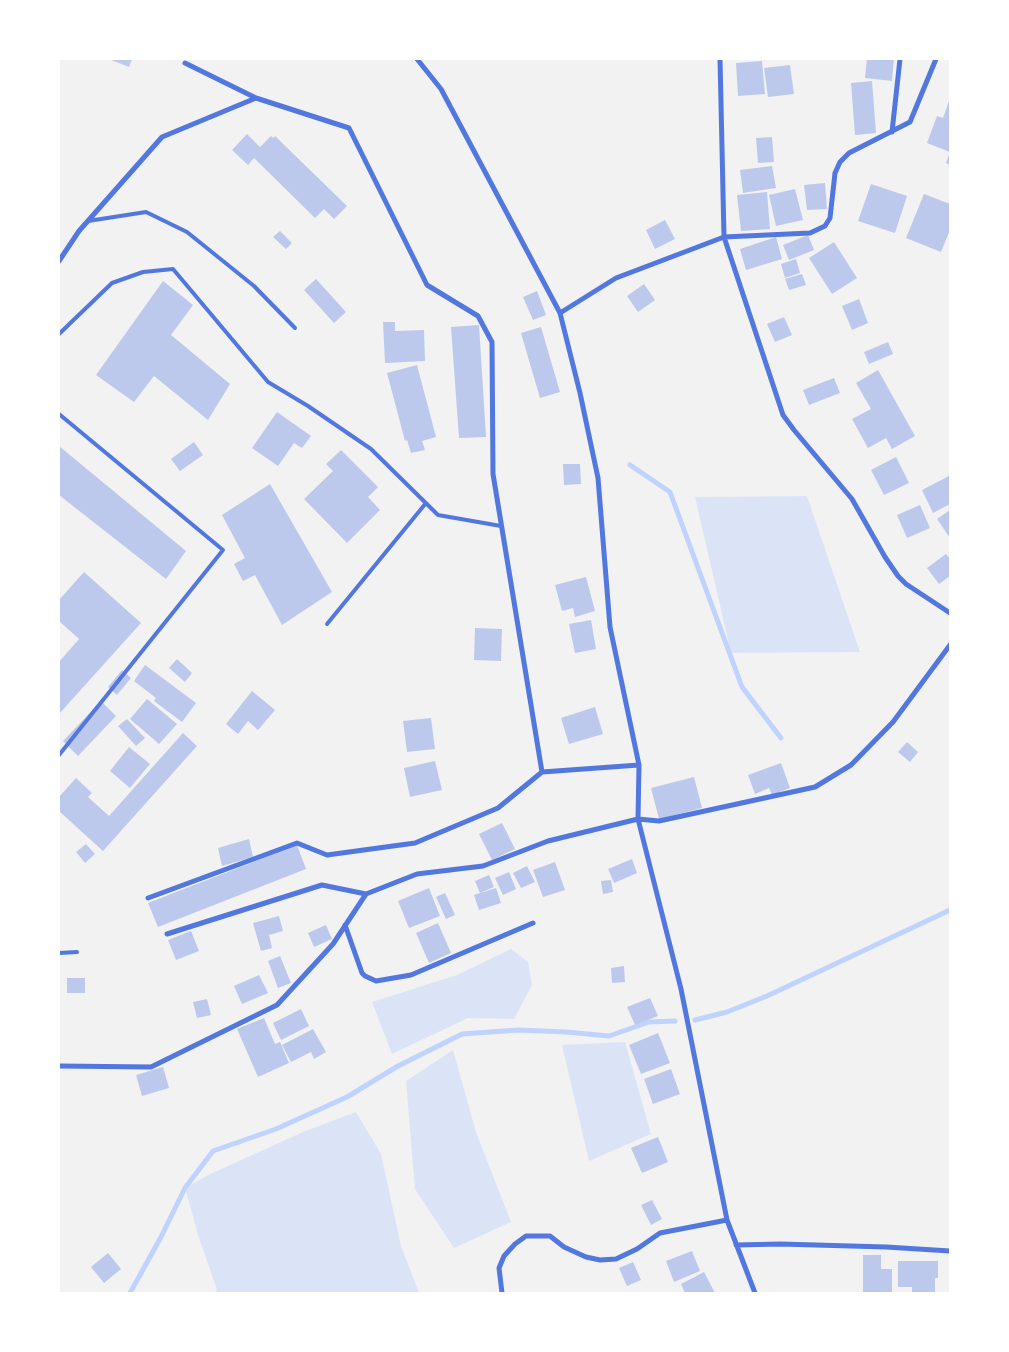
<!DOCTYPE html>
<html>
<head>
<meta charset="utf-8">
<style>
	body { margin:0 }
	#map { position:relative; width:1009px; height:1352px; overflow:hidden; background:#f2f2f2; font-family:Roboto,sans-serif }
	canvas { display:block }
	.frame { position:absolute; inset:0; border:60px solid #fff; pointer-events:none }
</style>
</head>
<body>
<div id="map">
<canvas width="1009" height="1352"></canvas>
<div class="frame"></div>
</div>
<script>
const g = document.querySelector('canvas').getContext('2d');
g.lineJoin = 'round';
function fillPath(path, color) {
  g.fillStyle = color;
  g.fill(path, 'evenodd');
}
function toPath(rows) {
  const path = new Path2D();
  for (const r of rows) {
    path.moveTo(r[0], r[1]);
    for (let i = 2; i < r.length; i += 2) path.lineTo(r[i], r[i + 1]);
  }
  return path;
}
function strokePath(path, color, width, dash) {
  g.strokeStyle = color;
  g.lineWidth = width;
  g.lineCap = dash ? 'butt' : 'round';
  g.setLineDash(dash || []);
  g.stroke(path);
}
fillPath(toPath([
	[807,496,860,652,731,653,695,497],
	[511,949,528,962,532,985,514,1019,468,1018,392,1054,372,1002,457,975],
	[625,1042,651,1134,589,1161,562,1045],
	[453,1050,476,1132,511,1222,454,1248,415,1189,406,1081],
	[356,1112,381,1154,401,1246,419,1293,217,1293,216,1287,199,1238,185,1188,208,1175,303,1132]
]), '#dbe4f7');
strokePath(toPath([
	[630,465,670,492,742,687,781,738],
	[695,1020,727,1012,767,996,950,910],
	[130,1293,161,1237,185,1188,213,1151,276,1129,347,1097,398,1066,462,1034,518,1030,566,1032,609,1036,649,1022,675,1021]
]), '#bfd3fe', 5);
fillPath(toPath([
	[109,59,132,59,129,67],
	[867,59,894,59,892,81,865,78],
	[762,61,765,94,738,96,736,63],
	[790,65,794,94,768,97,764,68],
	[872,81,876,133,855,135,851,83],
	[950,98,950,165,946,163,950,152,927,143,937,116,943,118],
	[247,134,260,147,271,136,273,138,275,136,347,206,334,219,324,209,315,218,254,158,248,165,232,150],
	[772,137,774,162,758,163,756,138],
	[772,166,776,188,743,193,740,170],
	[825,183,827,209,807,210,804,185],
	[871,184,907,196,895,233,858,221],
	[795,189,803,220,776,226,769,195],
	[767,192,770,229,741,231,737,195],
	[924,194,950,204,950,230,941,252,906,238],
	[665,220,675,239,655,249,646,230],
	[280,231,292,243,286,249,273,237],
	[808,235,814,250,789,260,783,245],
	[776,237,782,259,746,270,740,249],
	[834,242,857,278,832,294,809,258],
	[796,259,800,273,785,278,781,264],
	[802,274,806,285,789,290,785,279],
	[316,279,346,312,334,323,304,290],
	[163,281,193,305,171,335,230,384,208,420,154,376,134,402,96,375],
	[644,284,655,300,638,312,627,296],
	[537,291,546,315,533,320,523,297],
	[859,299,868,323,852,330,842,306],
	[784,317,792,335,775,342,767,324],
	[383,322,395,322,395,331,424,330,425,361,385,363],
	[479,325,486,437,459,438,451,327],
	[541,327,560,392,540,398,521,333],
	[888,342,893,354,869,364,864,352],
	[417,365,436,437,422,441,425,450,411,453,407,440,405,441,387,373],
	[878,370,915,436,892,449,886,438,868,448,852,419,871,409,856,383],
	[834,378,840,393,809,405,803,390],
	[277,412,311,436,302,448,294,443,278,466,252,448],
	[194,442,203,455,180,471,171,459],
	[59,446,186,551,166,579,59,495],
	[341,450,378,487,368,497,380,510,347,543,304,499,333,471,326,464],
	[896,457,909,483,884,495,871,470],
	[563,464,580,464,581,484,564,485],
	[949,476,950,479,950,504,933,513,922,490],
	[270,484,332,592,282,625,255,575,243,581,234,564,245,558,222,515],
	[920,505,930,528,907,538,897,515],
	[950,510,950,538,937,519],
	[946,554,950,559,950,576,939,584,927,568],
	[84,572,141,623,59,714,59,662,79,639,59,621,59,600],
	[586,577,595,611,575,617,573,608,562,611,555,585],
	[591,620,596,649,575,653,569,624],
	[475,628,502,629,501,661,474,660],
	[177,659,192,673,185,682,169,668],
	[145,665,196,703,182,722,154,701,156,698,134,681],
	[122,670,131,678,117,695,108,687],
	[252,691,275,710,258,730,248,721,238,734,226,724],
	[147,699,177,724,159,744,130,719],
	[101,701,116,716,78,756,63,741],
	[595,707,603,734,569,744,561,718],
	[431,718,435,749,407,752,403,721],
	[127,719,145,738,136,746,118,726],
	[183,733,197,746,103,851,59,811,59,797,76,778,92,793,88,797,109,816],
	[907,742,918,752,910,762,898,752],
	[129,747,150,764,130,788,110,771],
	[435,761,442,790,410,797,404,768],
	[781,763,790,788,772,795,769,788,755,794,748,775],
	[694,777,702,808,659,819,651,788],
	[502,823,515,849,492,860,479,834],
	[249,839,253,857,222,866,218,848],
	[86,844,95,854,85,863,76,852],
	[297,845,306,869,158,927,148,903],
	[632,859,637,873,614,883,608,869],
	[555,862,565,890,543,897,533,870],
	[527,866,535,882,521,888,513,873],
	[509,872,516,889,503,895,495,878],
	[489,875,494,887,480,893,475,881],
	[611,880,613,892,603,894,601,881],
	[429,888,440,916,409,928,398,901],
	[496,888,501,903,479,910,474,895],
	[445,893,455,915,446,919,436,897],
	[279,916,283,931,269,935,272,948,261,951,253,923],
	[438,923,451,953,429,963,416,933],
	[326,925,332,939,314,947,308,933],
	[191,931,199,951,176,960,168,940],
	[280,956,291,983,278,988,268,961],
	[624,966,625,982,612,983,611,968],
	[259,975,268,993,242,1004,234,986],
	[67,978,85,978,85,993,67,993],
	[650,998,658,1016,635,1025,627,1007],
	[207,999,211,1015,197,1018,193,1002],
	[301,1009,309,1026,281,1040,273,1023],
	[264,1018,275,1044,280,1042,289,1063,258,1077,237,1029],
	[313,1029,326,1052,314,1059,311,1052,291,1062,282,1045],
	[658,1033,670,1063,641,1074,629,1045],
	[163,1067,169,1088,142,1096,136,1075],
	[671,1069,680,1094,653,1104,644,1079],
	[658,1137,668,1162,642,1173,631,1148],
	[652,1200,662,1219,651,1225,641,1205],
	[692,1251,700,1271,674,1282,666,1261],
	[108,1253,121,1269,104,1283,91,1267],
	[863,1255,881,1255,881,1269,892,1269,892,1293,863,1293],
	[898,1261,938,1261,938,1278,935,1278,935,1293,912,1293,912,1287,898,1287],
	[633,1262,641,1280,627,1286,619,1268],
	[704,1272,715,1293,685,1293,681,1284]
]), '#bdc9ec');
strokePath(toPath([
	[88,221,146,212,187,232,254,286,295,328],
	[59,334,112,283,143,272,173,269,268,382,308,406,371,449,438,515,501,526],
	[59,414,223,550,59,755],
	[327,624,426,503],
	[59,953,77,952]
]), '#5277de', 4);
strokePath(toPath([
	[417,59,441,89,560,313,580,393,598,478,610,627,639,765,638,819,681,989,727,1220,755,1293],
	[720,59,724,237,810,233,825,226,830,218,835,173,840,162,849,153,910,122,936,59],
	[185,63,256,98],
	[892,132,900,59],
	[59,261,79,231,162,137,256,98,349,128,427,285,478,316,492,342,493,474,542,772,639,765],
	[560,313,616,278,724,237,783,415,794,430,852,499,885,557,898,576,906,584,950,613],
	[148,898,297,843,327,855,415,843,498,808,542,772],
	[345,925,362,973,365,976,376,981,411,975,533,923],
	[167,934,322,885,366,894],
	[59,1066,151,1067,277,1005,333,944,366,894,417,874,483,866,548,841,638,819,659,821,815,787,851,765,893,722,950,645],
	[736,1245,780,1244,886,1247,950,1251],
	[502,1293,499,1268,504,1256,515,1244,526,1236,550,1236,564,1247,586,1257,600,1260,616,1259,637,1249,660,1233,727,1220]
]), '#5277de', 5);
</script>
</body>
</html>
